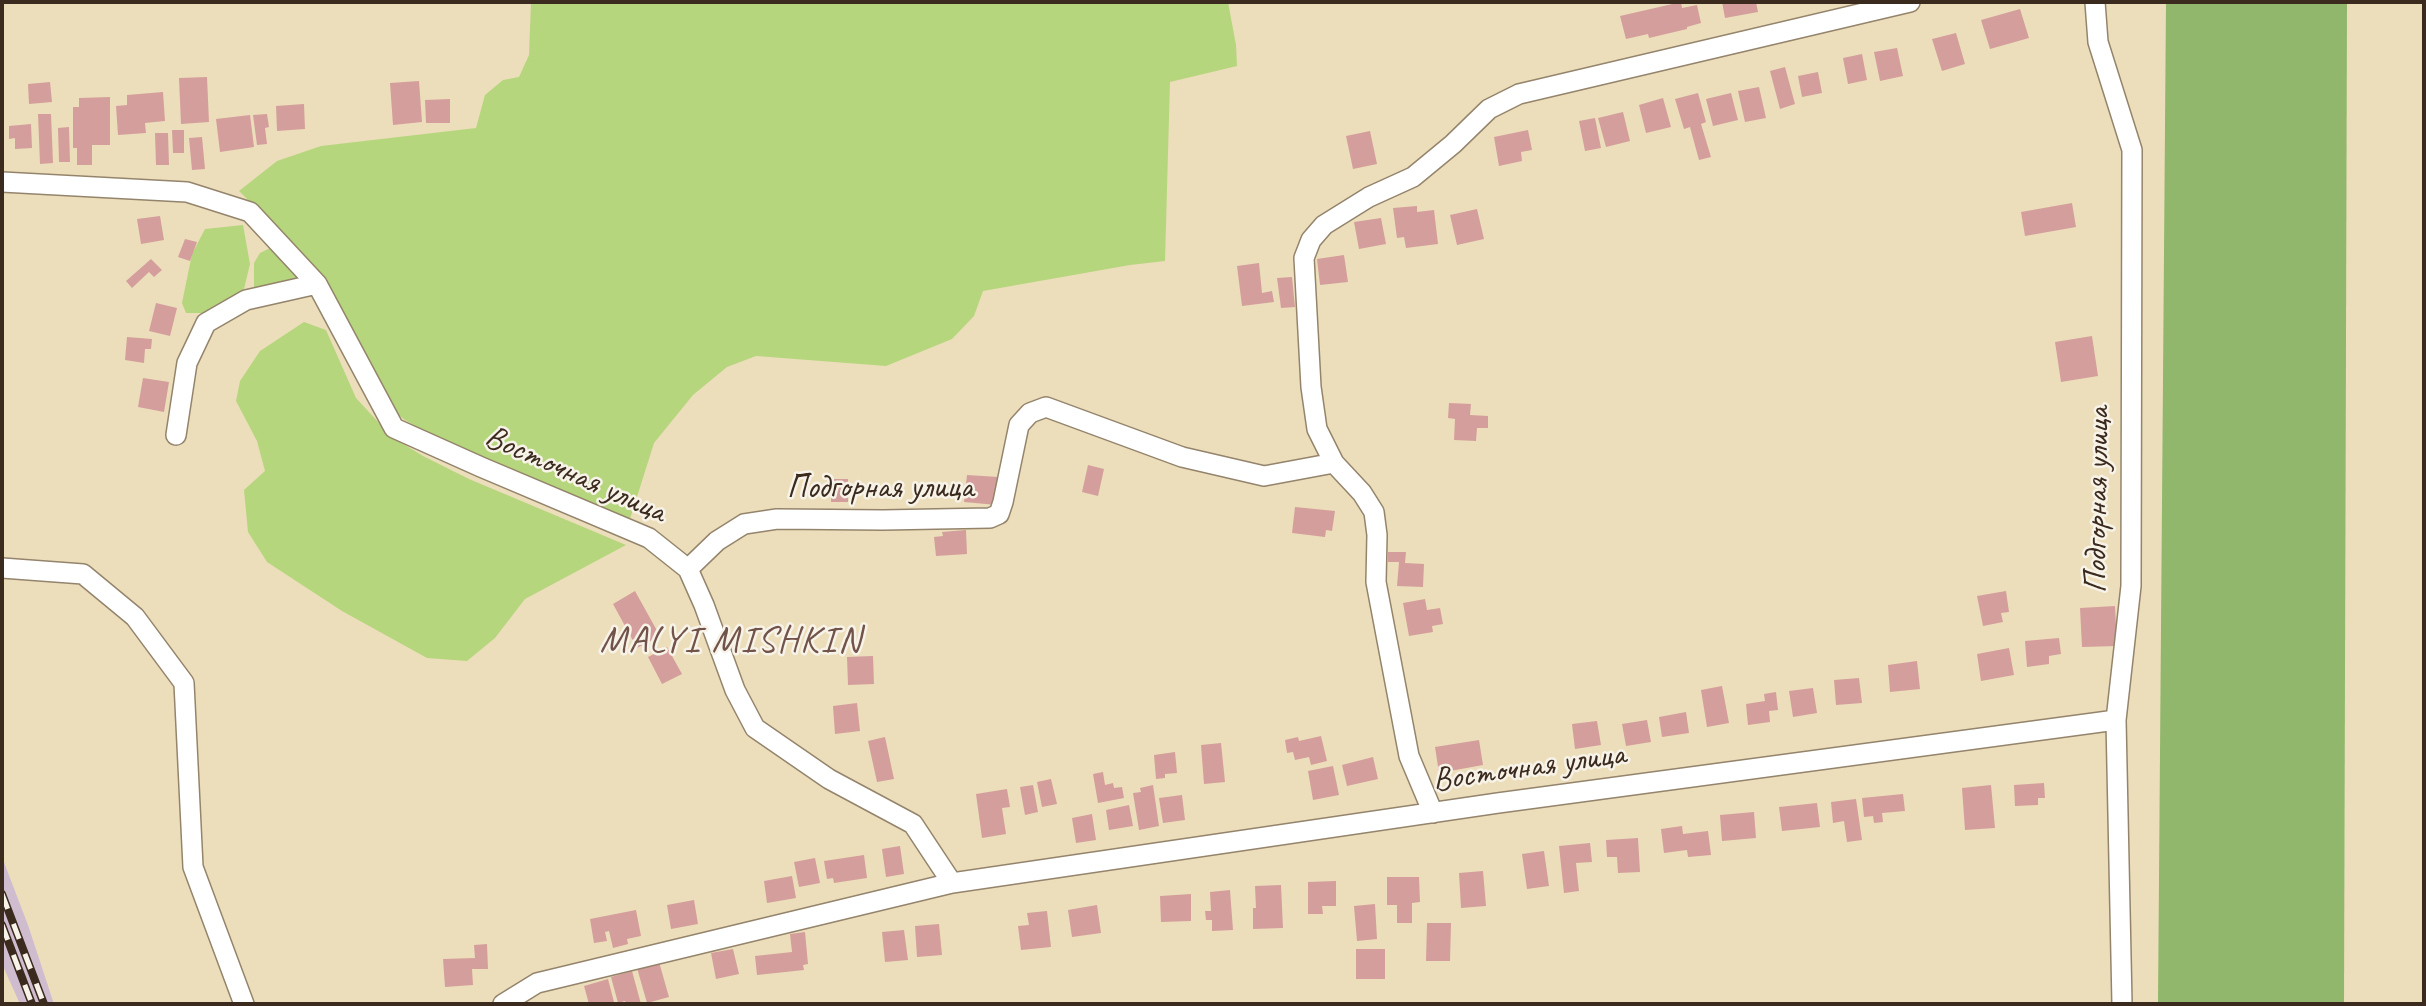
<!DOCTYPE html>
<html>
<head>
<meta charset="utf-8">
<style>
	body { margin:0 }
	#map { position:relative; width:2426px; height:1006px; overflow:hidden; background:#ecdebb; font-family:Caveat,sans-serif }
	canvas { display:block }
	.frame { position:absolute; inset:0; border:4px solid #3b2a1e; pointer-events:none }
</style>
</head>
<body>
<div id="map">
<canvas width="2426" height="1006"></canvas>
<div class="frame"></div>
</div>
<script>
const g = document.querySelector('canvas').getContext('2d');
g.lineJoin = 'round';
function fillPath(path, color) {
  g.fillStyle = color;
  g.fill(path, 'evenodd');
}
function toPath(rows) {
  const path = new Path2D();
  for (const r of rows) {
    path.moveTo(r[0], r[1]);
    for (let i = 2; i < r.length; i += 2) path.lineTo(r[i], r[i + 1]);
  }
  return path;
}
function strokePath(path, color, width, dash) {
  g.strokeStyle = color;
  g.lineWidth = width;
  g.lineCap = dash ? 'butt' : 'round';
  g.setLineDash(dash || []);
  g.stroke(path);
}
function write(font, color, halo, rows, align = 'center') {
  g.font = font + ' Caveat,sans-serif';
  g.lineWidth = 5;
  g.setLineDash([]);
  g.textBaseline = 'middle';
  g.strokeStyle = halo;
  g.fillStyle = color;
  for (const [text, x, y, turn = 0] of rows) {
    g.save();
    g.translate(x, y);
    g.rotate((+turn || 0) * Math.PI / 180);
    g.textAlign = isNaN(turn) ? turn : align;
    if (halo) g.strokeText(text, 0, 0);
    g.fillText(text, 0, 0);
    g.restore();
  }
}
fillPath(toPath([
	[2,857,28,925,54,1004,20,1004,2,964]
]), '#cfbdcf');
fillPath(toPath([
	[531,2,1228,2,1236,45,1237,66,1170,82,1165,261,1130,265,983,291,974,316,952,339,886,366,756,356,727,367,693,395,654,443,630,519,433,436,405,420,388,407,290,242,239,191,277,161,321,146,476,128,485,95,503,80,519,77,529,55],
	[243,225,250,264,244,289,223,306,203,313,186,313,182,303,192,254,205,229],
	[270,248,281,253,304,281,254,291,254,263,260,253],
	[304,322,326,330,356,398,392,437,423,456,469,479,626,545,525,599,495,638,467,661,427,658,342,611,267,562,248,532,244,490,265,471,257,441,236,401,240,381,260,351]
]), '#b6d67d');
fillPath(toPath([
	[2166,2,2347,2,2344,1004,2158,1004]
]), '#90b76c');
fillPath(toPath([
	[1681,2,1682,8,1697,5,1701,23,1687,27,1687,29,1649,38,1648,34,1626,39,1620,16],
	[1722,2,1756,2,1758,12,1725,18],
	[2020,9,2029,38,1990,49,1981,20],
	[1956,33,1965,64,1942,71,1932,39],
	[1897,48,1903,76,1880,81,1874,52],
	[1862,54,1867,80,1848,84,1843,58],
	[1785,67,1795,104,1780,109,1770,71],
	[1818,72,1822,93,1802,97,1798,76],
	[207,77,209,122,181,124,179,78],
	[419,81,422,122,393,125,390,83],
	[50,82,52,102,29,104,28,84],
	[1759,87,1766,118,1745,122,1738,91],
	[163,92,165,121,145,123,146,133,118,135,116,106,127,105,127,95],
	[1698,93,1706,122,1701,124,1711,157,1699,160,1690,127,1684,129,1675,99],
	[1731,93,1738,120,1713,126,1706,99],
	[110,97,110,145,92,145,92,165,77,165,77,148,73,148,73,107,79,107,79,98],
	[1663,98,1671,127,1646,133,1639,105],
	[450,99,450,123,426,123,425,100],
	[304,104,305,129,277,131,276,106],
	[1623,112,1630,141,1606,147,1598,118],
	[38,114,51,114,53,163,40,164],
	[267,114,269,127,265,128,267,144,257,145,253,115],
	[250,115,254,147,220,152,216,119],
	[1595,118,1601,148,1585,151,1579,121],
	[31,124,32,148,15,149,15,138,9,139,9,126],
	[69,127,70,162,59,162,58,128],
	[172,130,184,130,184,153,173,153],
	[1528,130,1532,150,1521,152,1522,161,1499,166,1494,137],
	[1370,131,1377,164,1353,169,1346,136],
	[155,133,168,133,169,165,156,165],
	[202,137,205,169,192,170,189,138],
	[2072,203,2076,227,2025,236,2021,212],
	[1417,206,1417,212,1434,210,1438,244,1406,248,1404,237,1397,238,1393,208],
	[1477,209,1484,239,1457,245,1450,215],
	[160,216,164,240,141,244,137,219],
	[1381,218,1386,244,1359,249,1354,222],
	[185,239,197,242,190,261,178,257],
	[1344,255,1348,282,1320,285,1317,259],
	[151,259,162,270,154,277,149,272,132,288,126,281],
	[1259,263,1262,293,1272,291,1274,302,1242,306,1237,266],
	[1292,277,1295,307,1281,308,1277,278],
	[156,303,177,308,170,336,149,331],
	[2092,336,2098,376,2061,382,2055,342],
	[127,337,152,339,151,349,145,349,144,363,125,360],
	[143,378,169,382,164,412,138,407],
	[1449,403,1471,404,1470,415,1488,416,1488,428,1477,428,1476,441,1454,440,1455,419,1448,418],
	[1088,465,1104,469,1098,496,1082,492],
	[967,475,999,477,997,505,964,502],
	[831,479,848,479,848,502,831,502],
	[1295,507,1335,511,1332,531,1326,530,1325,537,1292,533],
	[966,530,967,554,936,556,934,537,943,536,942,532],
	[1388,552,1406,552,1405,563,1424,564,1423,587,1397,586,1399,562,1388,562],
	[635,591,660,636,637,648,613,604],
	[2006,591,2009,612,2001,613,2003,622,1983,626,1977,596],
	[1425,599,1427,610,1440,608,1443,624,1432,626,1433,632,1409,636,1403,603],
	[2115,606,2117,646,2082,647,2080,608],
	[2059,638,2061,654,2049,656,2049,664,2027,667,2025,641],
	[667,647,682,674,662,684,648,657],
	[2009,648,2014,675,1981,681,1977,654],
	[873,656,874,684,848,685,847,657],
	[1917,661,1920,689,1890,692,1888,665],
	[1859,678,1862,703,1836,705,1834,680],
	[1722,686,1729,723,1707,727,1701,690],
	[1813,688,1817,713,1793,717,1789,691],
	[1776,692,1778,710,1769,711,1770,722,1748,725,1746,704,1765,701,1764,694],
	[857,703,860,731,835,734,833,706],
	[1686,712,1689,733,1662,737,1659,717],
	[1647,720,1651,742,1626,746,1622,724],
	[1597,721,1601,745,1575,749,1572,724],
	[1321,736,1327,761,1311,765,1309,757,1295,760,1293,752,1287,753,1285,740,1298,737,1299,741],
	[885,737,894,779,877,782,868,741],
	[1479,740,1483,765,1439,773,1435,747],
	[1221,743,1225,782,1204,784,1201,745],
	[1175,752,1177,773,1165,774,1165,778,1156,779,1154,755],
	[1373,757,1378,779,1347,786,1342,765],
	[1333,766,1339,795,1313,800,1308,771],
	[1103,772,1105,785,1113,783,1114,788,1122,787,1124,798,1098,803,1093,774],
	[1051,779,1057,804,1042,807,1037,782],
	[2044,783,2045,798,2038,798,2038,805,2015,806,2014,785],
	[1033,785,1038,812,1025,815,1020,787],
	[1153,785,1159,826,1139,830,1133,793,1141,792,1140,788],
	[1991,785,1995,828,1965,830,1962,788],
	[1007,789,1010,807,1002,808,1006,834,982,838,976,794],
	[1903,794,1905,811,1882,813,1883,822,1874,823,1873,816,1864,817,1862,798],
	[1182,795,1185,820,1163,823,1159,798],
	[1856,799,1862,840,1847,842,1844,821,1833,823,1831,802],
	[1817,803,1820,827,1782,831,1779,807],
	[1129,805,1133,826,1109,830,1106,810],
	[1754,812,1756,838,1722,841,1720,815],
	[1092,814,1096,840,1076,843,1072,818],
	[1682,826,1683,834,1708,831,1711,855,1688,857,1687,850,1664,853,1661,829],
	[1638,838,1640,872,1618,873,1617,857,1607,857,1606,840],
	[1590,843,1592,862,1576,863,1579,891,1564,893,1559,846],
	[900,846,904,874,886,877,882,849],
	[1544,851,1549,886,1527,889,1522,854],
	[864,855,867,878,834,883,833,878,827,879,824,861],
	[815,858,820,883,799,887,794,862],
	[1483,871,1486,906,1461,908,1459,873],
	[792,876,796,898,767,903,764,881],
	[1387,877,1419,877,1420,902,1412,903,1412,923,1397,923,1397,905,1387,905],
	[1336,881,1336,906,1322,906,1323,914,1308,914,1308,882],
	[1281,885,1283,928,1253,929,1253,908,1256,908,1255,886],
	[1230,890,1233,930,1212,931,1212,920,1206,920,1205,911,1211,911,1210,892],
	[1191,894,1191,921,1161,922,1160,896],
	[694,900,698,924,671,929,667,905],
	[1375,904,1377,939,1357,941,1354,906],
	[1097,905,1101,933,1072,937,1068,910],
	[636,910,641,936,627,939,628,944,613,948,609,931,605,932,607,941,594,943,590,919],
	[1047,911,1051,947,1021,950,1018,926,1029,925,1027,913],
	[1427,923,1451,923,1450,961,1426,961],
	[939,924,942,955,917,957,915,926],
	[904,930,908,960,885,962,882,932],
	[805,932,808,964,803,965,804,970,757,975,755,956,792,952,790,934],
	[487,944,488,969,472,969,473,985,445,987,443,959,475,958,474,945],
	[733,949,739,974,716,979,711,953],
	[1356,949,1385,949,1385,979,1356,979],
	[659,962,669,997,647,1003,637,968],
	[632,971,641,1004,626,1004,625,1001,618,1003,611,977],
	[608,979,614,1002,589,1004,584,986]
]), '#d49e9c');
const minor = toPath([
	[2095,2,2098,42,2132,150,2131,586,2116,720,2122,1004],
	[2,182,187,192,250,212,317,284,394,428,481,467,649,538,688,569,704,605,735,690,755,728,829,779,913,824,952,883],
	[176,435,187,363,206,323,246,300,317,284],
	[2,568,83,574,135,617,184,683,193,867,244,1004],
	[688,569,717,541,744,524,777,519,883,520,990,518,999,514,1003,502,1019,425,1030,413,1046,407,1182,457,1264,476,1334,463],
	[1433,813,1409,756,1376,582,1377,535,1374,512,1362,493,1334,463,1317,429,1311,387,1304,258,1311,240,1324,225,1369,197,1413,177,1453,144,1489,109,1519,94,1910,2],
	[503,1004,537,983,952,883,1498,803,2116,720]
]);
strokePath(minor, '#94846c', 22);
strokePath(minor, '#fff', 19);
const rail = toPath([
	[2,894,44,1004],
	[2,925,32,1004]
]);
strokePath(rail, '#3b2a1e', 8);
strokePath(rail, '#f7f3e8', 5, [16]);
write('33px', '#3b2a1e', '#f7f3e8', [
	["Восточная улица",575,475,24],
	["Подгорная улица",880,488],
	["Подгорная улица",2098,500,-89],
	["Восточная улица",1529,768,-8]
]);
g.letterSpacing = '2px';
write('37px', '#71534a', '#f7f3e8', [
	["MALYI MISHKIN",731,641]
]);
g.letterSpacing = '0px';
</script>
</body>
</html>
